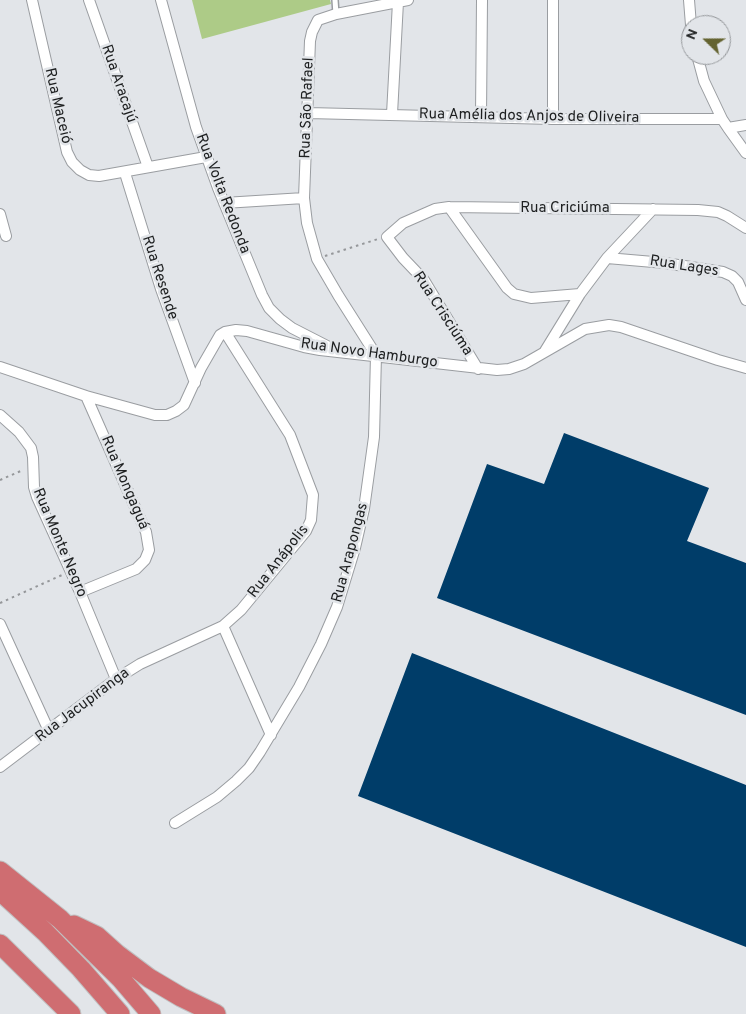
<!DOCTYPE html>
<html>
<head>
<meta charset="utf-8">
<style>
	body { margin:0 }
	#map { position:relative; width:746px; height:1014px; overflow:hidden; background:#e2e5e9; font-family:Overpass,sans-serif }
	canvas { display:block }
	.north { position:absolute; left:681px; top:15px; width:50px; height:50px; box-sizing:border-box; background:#e2e5e9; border:1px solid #939699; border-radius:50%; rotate:292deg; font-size:14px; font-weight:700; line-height:20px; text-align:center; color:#1d1f20 }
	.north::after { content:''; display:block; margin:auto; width:18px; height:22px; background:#646330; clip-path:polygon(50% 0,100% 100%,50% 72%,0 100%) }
</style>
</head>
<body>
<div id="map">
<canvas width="746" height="1014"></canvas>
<div class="north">N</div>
</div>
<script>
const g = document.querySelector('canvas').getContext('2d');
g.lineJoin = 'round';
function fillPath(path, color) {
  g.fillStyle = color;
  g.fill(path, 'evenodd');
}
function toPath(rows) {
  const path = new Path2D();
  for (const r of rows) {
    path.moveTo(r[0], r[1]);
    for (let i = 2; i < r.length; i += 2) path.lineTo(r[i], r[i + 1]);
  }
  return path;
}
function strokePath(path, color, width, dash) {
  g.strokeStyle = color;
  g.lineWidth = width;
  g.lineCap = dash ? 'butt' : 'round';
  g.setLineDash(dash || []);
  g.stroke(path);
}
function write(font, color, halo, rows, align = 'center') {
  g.font = font + ' Overpass,sans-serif';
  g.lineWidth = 5;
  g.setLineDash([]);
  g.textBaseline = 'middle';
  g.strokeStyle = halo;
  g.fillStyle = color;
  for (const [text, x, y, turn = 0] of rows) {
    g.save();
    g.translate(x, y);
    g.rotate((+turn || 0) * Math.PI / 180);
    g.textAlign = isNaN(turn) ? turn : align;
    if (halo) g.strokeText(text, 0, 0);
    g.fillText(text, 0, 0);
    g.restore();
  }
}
fillPath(toPath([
	[192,0,330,0,331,4,202,39]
]), '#adcb87');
fillPath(toPath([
	[564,433,709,488,687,541,746,563,746,715,437,598,487,464,544,484],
	[412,653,746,785,746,947,358,796]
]), '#003d69');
const lane = toPath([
	[335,0,336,14]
]);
const street = toPath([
	[32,0,67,152,72,162,80,170,89,175,99,176,206,157],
	[89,0,148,167],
	[161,0,196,127,218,188,262,295,269,308,280,319,292,328,331,348],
	[689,0,691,25],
	[697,55,704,81,722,119],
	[308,113,553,119,722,119,728,128,746,125],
	[392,114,398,2],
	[481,116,482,0],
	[553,119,553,0],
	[728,128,746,153],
	[125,173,161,289,195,383],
	[224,203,304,198],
	[449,207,507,288,514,294,531,298,580,294],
	[0,214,6,236],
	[607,258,665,263,723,272,732,276,738,282,746,300],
	[225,332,290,435,313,495,311,520,306,531,241,610,223,626,271,735],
	[545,351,580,294,607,258,653,209],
	[0,367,86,396,155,415,167,415,176,411,184,405,201,368,220,335,225,332,236,330,247,331,304,347,320,350,497,370,509,369,524,364,585,329,609,325,621,327,718,360,746,368],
	[478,369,424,280,403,258,387,237,403,223,435,209,449,207,698,210,718,212,727,216,746,228],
	[0,415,19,432,31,448,33,457,34,487,37,497,80,592,116,679],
	[80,592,136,569,145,560,149,550,146,532,86,396],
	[0,624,49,731],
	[0,767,116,679,140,664,223,626],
	[175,823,217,797,236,781,249,768,260,752,299,687,321,644,337,607,355,548,364,509,374,437,376,355,338,295,317,259,307,223,304,198,310,41,312,32,318,20,336,14,408,0]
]);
const highway = toPath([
	[0,871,60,919,121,979,151,1014],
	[0,891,45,932,81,969,120,1014],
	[74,925,97,936,117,954,149,978,181,997,216,1014],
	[0,944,71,1014]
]);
strokePath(lane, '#9a9da1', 8);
strokePath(street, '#9a9da1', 12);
strokePath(highway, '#c0c0c1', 21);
strokePath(toPath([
	[325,256,378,239],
	[0,480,23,470],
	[0,603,62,575]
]), '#95979a', 2, [2.5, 4]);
strokePath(lane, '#fff', 5);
strokePath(street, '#fff', 10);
strokePath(highway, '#cf6d71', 19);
write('15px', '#1d1f20', '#e2e5e9', [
	["Rua Aracajú",118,84,71],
	["Rua Maceió",57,106,77],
	["Rua São Rafael",308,108,-88],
	["Rua Amélia dos Anjos de Oliveira",529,117,1],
	["Rua Volta Redonda",222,194,69],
	["Rua Criciúma",565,209],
	["Rua Lages",684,267,9],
	["Rua Resende",159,278,72],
	["Rua Crisciúma",442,314,57],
	["Rua Novo Hamburgo",369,354,8],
	["Rua Mongaguá",124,483,67],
	["Rua Monte Negro",59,543,67],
	["Rua Arapongas",351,553,-75],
	["Rua Anápolis",279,562,-52],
	["Rua Jacupiranga",83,706,-37]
]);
</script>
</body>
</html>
